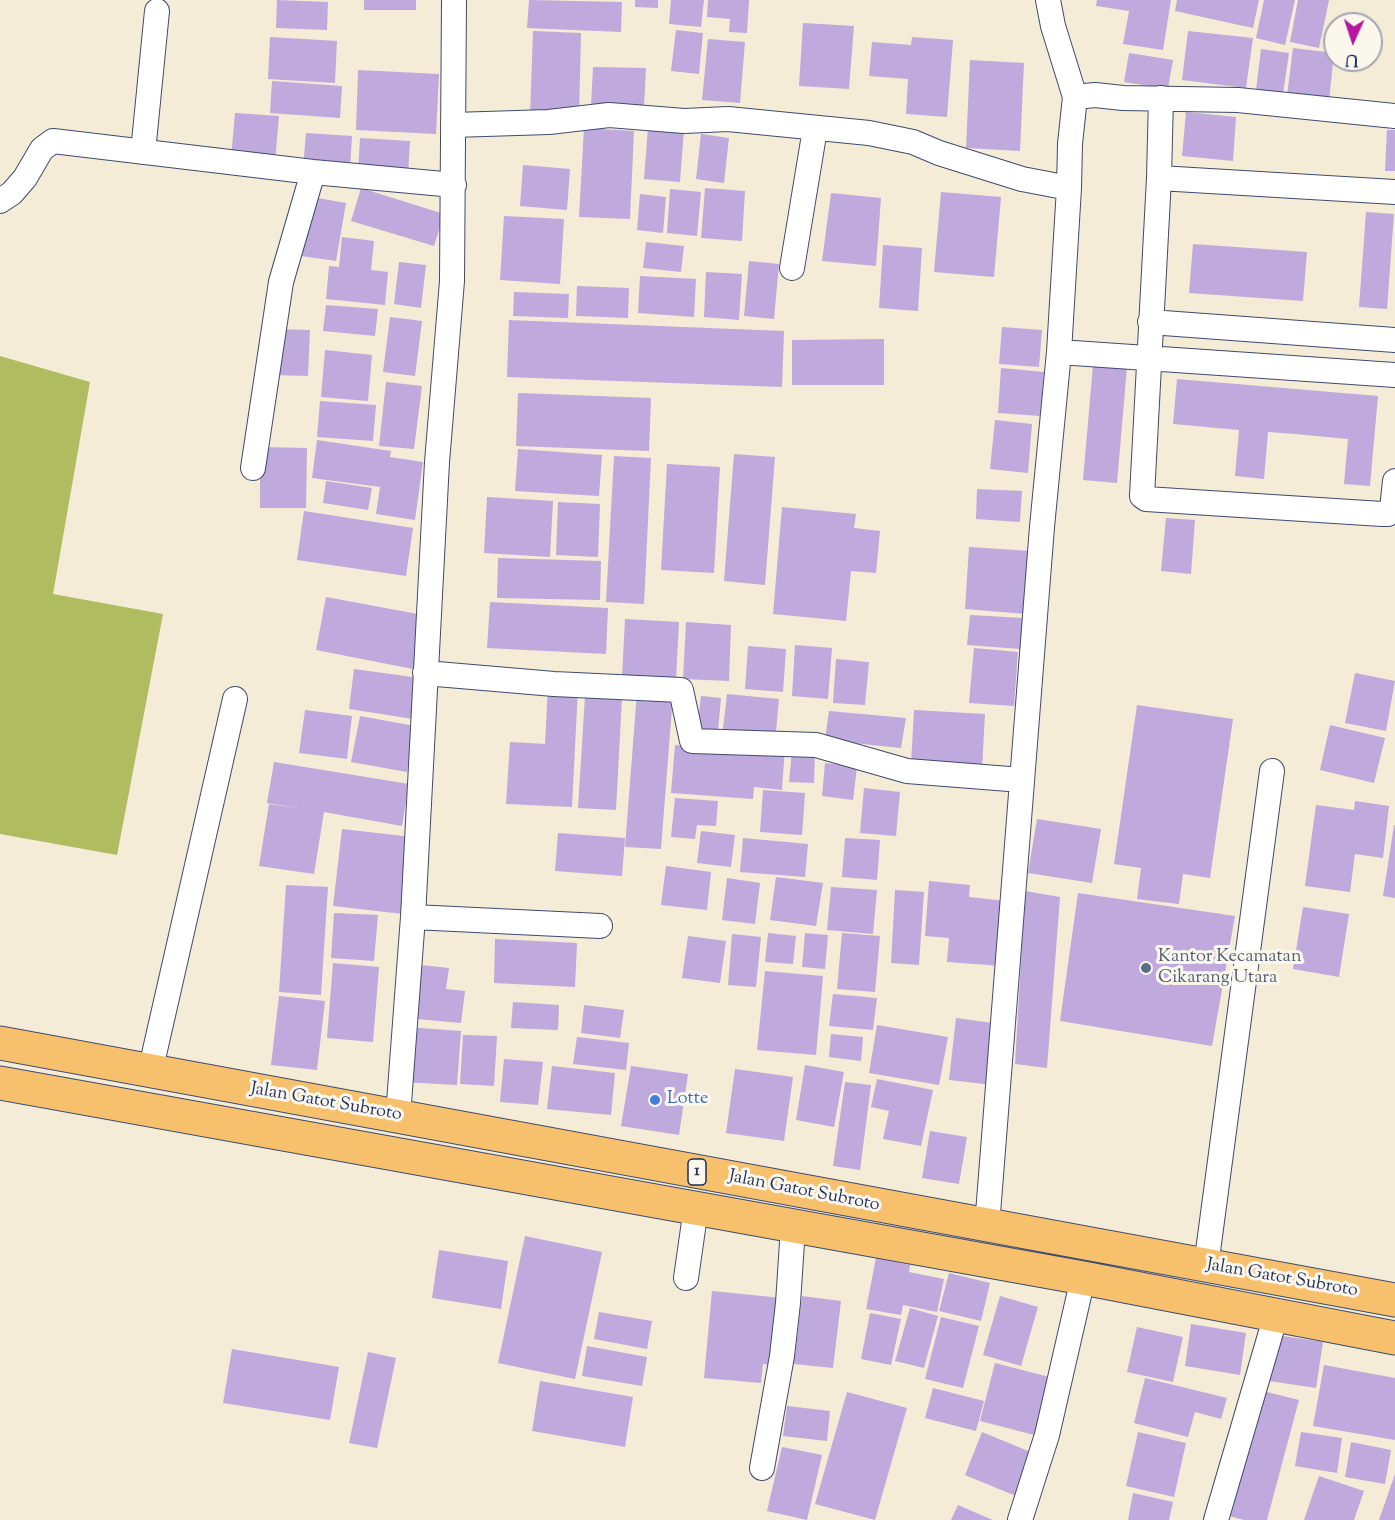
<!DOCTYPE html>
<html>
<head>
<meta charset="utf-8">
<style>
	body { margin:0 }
	#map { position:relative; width:1395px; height:1520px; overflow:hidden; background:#f4ecd6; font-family:"Sorts Mill Goudy",serif }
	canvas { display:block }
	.north { position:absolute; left:1323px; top:12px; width:60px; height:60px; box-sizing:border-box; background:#fbf7ec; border:2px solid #a1a7b3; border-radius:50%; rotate:183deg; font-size:16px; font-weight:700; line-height:24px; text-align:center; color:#1b2f5e }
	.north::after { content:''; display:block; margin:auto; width:21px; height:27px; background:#b5179e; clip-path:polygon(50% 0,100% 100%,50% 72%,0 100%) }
</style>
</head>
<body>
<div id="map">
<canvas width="1395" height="1520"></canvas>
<div class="north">U</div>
</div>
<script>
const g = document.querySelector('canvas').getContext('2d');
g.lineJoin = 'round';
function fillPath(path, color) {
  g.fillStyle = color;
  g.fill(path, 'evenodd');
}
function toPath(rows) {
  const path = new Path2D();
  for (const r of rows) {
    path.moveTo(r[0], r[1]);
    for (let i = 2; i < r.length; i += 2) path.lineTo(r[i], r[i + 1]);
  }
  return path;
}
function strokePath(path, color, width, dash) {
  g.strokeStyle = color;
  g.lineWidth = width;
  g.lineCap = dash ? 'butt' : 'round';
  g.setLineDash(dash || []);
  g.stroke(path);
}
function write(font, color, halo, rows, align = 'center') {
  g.font = font + ' "Sorts Mill Goudy",serif';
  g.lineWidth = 6;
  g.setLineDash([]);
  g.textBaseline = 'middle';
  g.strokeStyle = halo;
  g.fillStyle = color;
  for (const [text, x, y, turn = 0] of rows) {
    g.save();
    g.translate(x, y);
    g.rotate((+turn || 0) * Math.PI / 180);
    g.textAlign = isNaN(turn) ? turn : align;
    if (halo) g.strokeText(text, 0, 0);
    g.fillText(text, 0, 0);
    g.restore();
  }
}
fillPath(toPath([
	[0,356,90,382,53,594,163,614,117,855,0,834]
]), '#afbd60');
fillPath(toPath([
	[277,0,328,2,327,30,276,28],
	[364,0,416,0,416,10,364,10],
	[529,0,622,2,621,32,527,28],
	[635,0,658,0,658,8,635,7],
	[671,0,704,0,701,27,669,24],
	[708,0,749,0,747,33,729,32,730,19,707,17],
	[1097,0,1171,0,1163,50,1123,44,1129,11,1096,6],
	[1177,0,1259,0,1253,28,1175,11],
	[1264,0,1295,0,1285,45,1256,38],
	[1298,0,1329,0,1319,48,1290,42],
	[803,23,854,26,849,89,799,86],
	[676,30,703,33,699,74,671,71],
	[533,31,581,33,579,117,530,116],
	[1188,31,1253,38,1246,88,1182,80],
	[270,37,337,41,335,83,268,79],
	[912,37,953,40,947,117,906,114,908,79,869,76,872,42,911,45],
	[708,39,745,42,740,103,702,100],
	[1293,48,1334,53,1329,101,1287,96],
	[1261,49,1289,53,1283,94,1256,90],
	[1129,53,1173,60,1168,89,1124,82],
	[970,60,1024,63,1020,151,966,148],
	[593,67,646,68,644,107,591,106],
	[358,70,439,74,436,134,356,130],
	[272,81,342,86,340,118,270,113],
	[1186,112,1236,117,1233,161,1182,156],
	[235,113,279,116,275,162,231,158],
	[648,127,684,129,680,182,644,179],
	[584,128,634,131,630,219,579,217],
	[1387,130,1395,130,1395,171,1385,171],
	[306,133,352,136,350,171,303,168],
	[701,134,729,138,724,183,696,179],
	[360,138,410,141,408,175,358,172],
	[523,165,570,169,567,210,520,206],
	[361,188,444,214,434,246,351,221],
	[705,188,745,191,742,241,701,238],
	[670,189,701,192,697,236,667,233],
	[941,192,1001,197,994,277,934,272],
	[831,193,881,198,876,266,822,261],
	[640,194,666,197,663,233,637,230],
	[312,197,346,203,336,261,301,256],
	[1366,212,1394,214,1387,309,1359,307],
	[504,216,564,219,560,284,500,280],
	[342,237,374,241,371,270,388,272,385,305,326,299,329,266,339,267],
	[646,242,684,246,681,272,643,268],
	[1193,244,1307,252,1303,301,1189,293],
	[883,245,922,248,918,311,879,308],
	[749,261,779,264,774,319,744,316],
	[399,262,426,265,421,308,394,304],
	[706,272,742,274,739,320,704,317],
	[640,276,696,279,694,317,638,313],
	[577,286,629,288,628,318,576,316],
	[514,292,569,294,568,318,513,316],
	[326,305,378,309,375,336,323,331],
	[390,317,422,321,415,376,383,372],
	[509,320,784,331,782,387,507,377],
	[1002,327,1042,330,1039,367,999,364],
	[275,329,310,330,308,376,274,375],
	[884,339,884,385,792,385,792,340],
	[325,350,372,355,368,401,321,397],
	[1093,365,1127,367,1117,483,1083,480],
	[1001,368,1044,372,1040,416,998,413],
	[1177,379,1378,396,1370,486,1344,484,1348,439,1295,434,1268,432,1264,479,1235,476,1239,430,1173,424],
	[386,382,422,386,414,449,379,446],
	[518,393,651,398,649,451,516,446],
	[320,401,376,405,373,441,317,437],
	[995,420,1032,424,1028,473,990,469],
	[317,440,391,451,390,457,423,462,415,520,376,514,380,487,312,478],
	[260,447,307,448,306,508,260,508],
	[518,449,602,455,599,496,515,491],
	[734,454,775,457,765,585,724,581],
	[614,456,651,458,644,604,606,602],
	[667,464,720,467,714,573,661,570],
	[326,481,372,488,368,510,323,503],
	[977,489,1022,491,1020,522,976,519],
	[487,497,553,501,550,557,484,553],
	[558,502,600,504,598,557,556,555],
	[782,507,856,514,854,528,880,531,876,573,851,571,846,621,773,614],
	[304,511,413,528,406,576,297,560],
	[1166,518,1195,520,1191,574,1161,571],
	[969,547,1031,551,1026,614,965,609],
	[498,558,601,561,600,600,497,598],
	[326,597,423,615,413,669,316,650],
	[490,602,608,608,606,654,487,648],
	[970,615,1023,618,1020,649,967,645],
	[625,619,679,622,676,680,622,677],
	[686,622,731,625,729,681,683,679],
	[795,645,832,648,828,699,792,696],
	[748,646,786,649,783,692,745,689],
	[974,648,1018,652,1014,706,969,703],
	[836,659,869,662,865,705,833,703],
	[354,669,420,678,413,719,349,709],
	[1355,673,1395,681,1386,731,1345,723],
	[548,686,578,688,572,807,506,804,510,742,545,744],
	[637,692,673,695,661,849,625,847],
	[727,694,779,699,775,742,722,737],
	[585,696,622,698,616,810,578,808],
	[701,696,721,698,718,731,697,729],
	[1137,705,1233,719,1210,878,1183,874,1179,904,1137,899,1141,868,1114,864],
	[305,710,352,716,347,759,299,753],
	[914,710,985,714,982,770,911,765],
	[829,711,906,718,901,748,825,740],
	[360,716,415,726,407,772,351,762],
	[1330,725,1385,738,1374,783,1320,770],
	[675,745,724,749,785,747,782,790,754,787,753,799,671,793],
	[792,751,815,751,814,783,789,782],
	[274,762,409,784,402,826,324,812,314,874,259,866,269,804,304,809,267,803],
	[825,763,857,767,853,800,822,796],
	[864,788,900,792,896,836,860,833],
	[763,790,805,793,802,835,760,832],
	[675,798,718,801,716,826,697,825,695,839,671,837],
	[1355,801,1389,806,1383,858,1355,854,1350,892,1305,886,1316,805,1354,810],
	[1037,819,1101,829,1092,883,1028,873],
	[1394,825,1395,825,1395,898,1383,896],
	[342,829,412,837,403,914,333,906],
	[701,831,735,835,731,867,697,863],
	[558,833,625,838,622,876,555,871],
	[743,838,808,844,805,877,740,872],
	[845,838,880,840,877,880,842,877],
	[666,866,711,872,707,910,661,905],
	[776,877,823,883,816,926,770,920],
	[727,878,760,883,755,924,722,920],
	[929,881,970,885,969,897,1006,901,1001,966,947,962,949,938,925,936],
	[286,885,328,887,321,995,279,992],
	[831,887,877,890,873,934,827,930],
	[895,890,924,892,919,965,891,963],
	[1025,891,1060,897,1047,1068,1015,1064],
	[1078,893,1235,916,1212,1046,1060,1021],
	[1303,907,1349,914,1339,977,1293,969],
	[334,913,378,915,374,961,331,958],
	[768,933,796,936,793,964,765,962],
	[805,933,828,935,825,969,802,967],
	[842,933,880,936,875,992,837,989],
	[732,934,761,937,756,987,728,985],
	[688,936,726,941,720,983,682,978],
	[495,939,577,943,575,987,494,983],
	[333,963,379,967,373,1042,327,1038],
	[412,964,449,968,446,989,465,991,461,1023,406,1018],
	[765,971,823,976,816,1055,757,1050],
	[833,994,877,998,873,1030,829,1026],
	[279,996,325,1001,317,1070,271,1065],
	[513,1002,559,1005,558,1030,511,1028],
	[584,1005,624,1010,620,1038,581,1033],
	[956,1018,1000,1024,993,1085,949,1080],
	[877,1025,948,1037,939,1085,869,1073],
	[407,1027,461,1031,457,1085,403,1082],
	[831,1034,863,1037,861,1061,829,1057],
	[463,1035,497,1036,494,1086,460,1084],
	[577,1037,629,1043,626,1070,573,1064],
	[504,1059,543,1062,538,1105,500,1102],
	[805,1065,844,1072,834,1127,796,1120],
	[552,1066,615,1073,611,1115,547,1109],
	[631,1066,688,1074,679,1135,621,1126],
	[735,1069,793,1077,784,1141,726,1133],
	[877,1079,933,1090,921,1146,883,1139,889,1111,871,1107],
	[845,1082,871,1085,860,1170,833,1166],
	[930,1131,967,1137,959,1184,922,1178],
	[525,1236,602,1252,575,1379,498,1363],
	[439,1250,508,1261,501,1309,432,1298],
	[876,1258,910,1265,909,1272,944,1279,937,1312,903,1305,901,1315,866,1309],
	[949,1273,990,1283,981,1321,939,1311],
	[712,1291,782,1298,775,1365,763,1364,761,1383,704,1378],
	[802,1296,841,1301,833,1368,794,1364],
	[1000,1296,1038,1307,1021,1366,983,1355],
	[910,1308,938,1316,924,1368,895,1361],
	[599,1312,652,1321,647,1349,594,1339],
	[870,1313,901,1319,891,1365,861,1359],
	[941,1317,979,1326,963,1388,925,1379],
	[1191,1324,1246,1333,1240,1375,1185,1366],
	[1137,1327,1183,1337,1173,1382,1127,1372],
	[1276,1335,1323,1342,1316,1388,1269,1381],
	[587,1346,647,1357,642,1386,582,1376],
	[232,1349,339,1367,330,1420,223,1403],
	[368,1352,396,1358,377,1448,349,1443],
	[995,1363,1057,1379,1042,1437,980,1421],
	[1324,1365,1395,1378,1395,1440,1313,1426],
	[1145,1378,1227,1398,1221,1419,1195,1412,1188,1437,1134,1423],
	[540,1381,633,1397,625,1447,532,1431],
	[933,1388,984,1401,976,1431,925,1418],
	[1259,1390,1299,1400,1267,1520,1244,1520,1225,1515],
	[847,1392,907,1408,875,1520,815,1504],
	[787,1406,830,1411,827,1441,783,1436],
	[982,1432,1033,1453,1016,1496,965,1475],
	[1138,1432,1186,1443,1174,1497,1126,1486],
	[1301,1432,1342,1438,1337,1473,1295,1466],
	[1351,1442,1391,1450,1385,1484,1345,1477],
	[782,1447,822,1455,807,1520,767,1511],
	[1395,1475,1395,1520,1379,1520,1395,1474],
	[1319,1476,1364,1491,1354,1520,1304,1520],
	[1133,1493,1173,1502,1169,1520,1128,1520],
	[958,1505,988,1518,993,1520,951,1520]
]), '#bfa9dd');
const street = toPath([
	[1075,97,1095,95,1123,98,1238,100,1395,116],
	[1161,98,1159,178,1142,496,1146,499,1382,514,1388,514,1392,509,1395,481],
	[453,125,549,122,609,115,684,121,728,119,869,133,913,142,939,153,1022,179,1069,188],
	[143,152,157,11],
	[1159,178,1395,192],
	[0,201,12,193,25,178,42,149,53,141,313,172,454,185],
	[792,268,815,129],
	[1150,322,1395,340],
	[1059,352,1395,375],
	[253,468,281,282,313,172],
	[425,673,554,684,681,690,692,741,816,745,907,771,1022,780],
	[413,917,600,926],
	[150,1072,235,699],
	[398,1116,413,917,437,462,452,281,454,0],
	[987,1226,1042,527,1059,352,1069,188,1070,144,1075,97,1053,26,1048,0],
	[1206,1266,1272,771],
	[686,1278,696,1208],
	[762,1468,782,1356,788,1303,793,1227],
	[1020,1520,1047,1435,1083,1278],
	[1216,1520,1276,1315]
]);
const highway = toPath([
	[0,1043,1395,1300],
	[0,1083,1083,1278,1395,1338]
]);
strokePath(street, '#3c4b70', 26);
strokePath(highway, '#3c4b70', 35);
strokePath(street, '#fff', 24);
strokePath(highway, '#f7c06c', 33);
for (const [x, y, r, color] of [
	[1146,968,6,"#5c6f8a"],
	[655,1100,6,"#3f7fe0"]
]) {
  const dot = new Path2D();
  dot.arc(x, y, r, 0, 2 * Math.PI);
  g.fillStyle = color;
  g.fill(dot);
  strokePath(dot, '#fbf7ec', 2);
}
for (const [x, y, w] of [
	[697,1172,18]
]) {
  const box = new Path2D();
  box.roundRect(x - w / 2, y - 13, w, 26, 4.5);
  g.fillStyle = '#fbf7ec';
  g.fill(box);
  strokePath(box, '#1b2f5e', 1.5);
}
write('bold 16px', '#1b2f5e', null, [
	["1",697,1172]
]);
write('18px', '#4e5e75', '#fbf7ec', [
	["Kantor Kecamatan",1158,958],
	["Cikarang Utara",1158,979]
], 'left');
write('18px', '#366cbe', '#fbf7ec', [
	["Lotte",667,1100]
], 'left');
write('18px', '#1b2f5e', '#fbf7ec', [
	["Jalan Gatot Subroto",326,1103,10],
	["Jalan Gatot Subroto",804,1192,11],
	["Jalan Gatot Subroto",1282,1279,10]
]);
</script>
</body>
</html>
